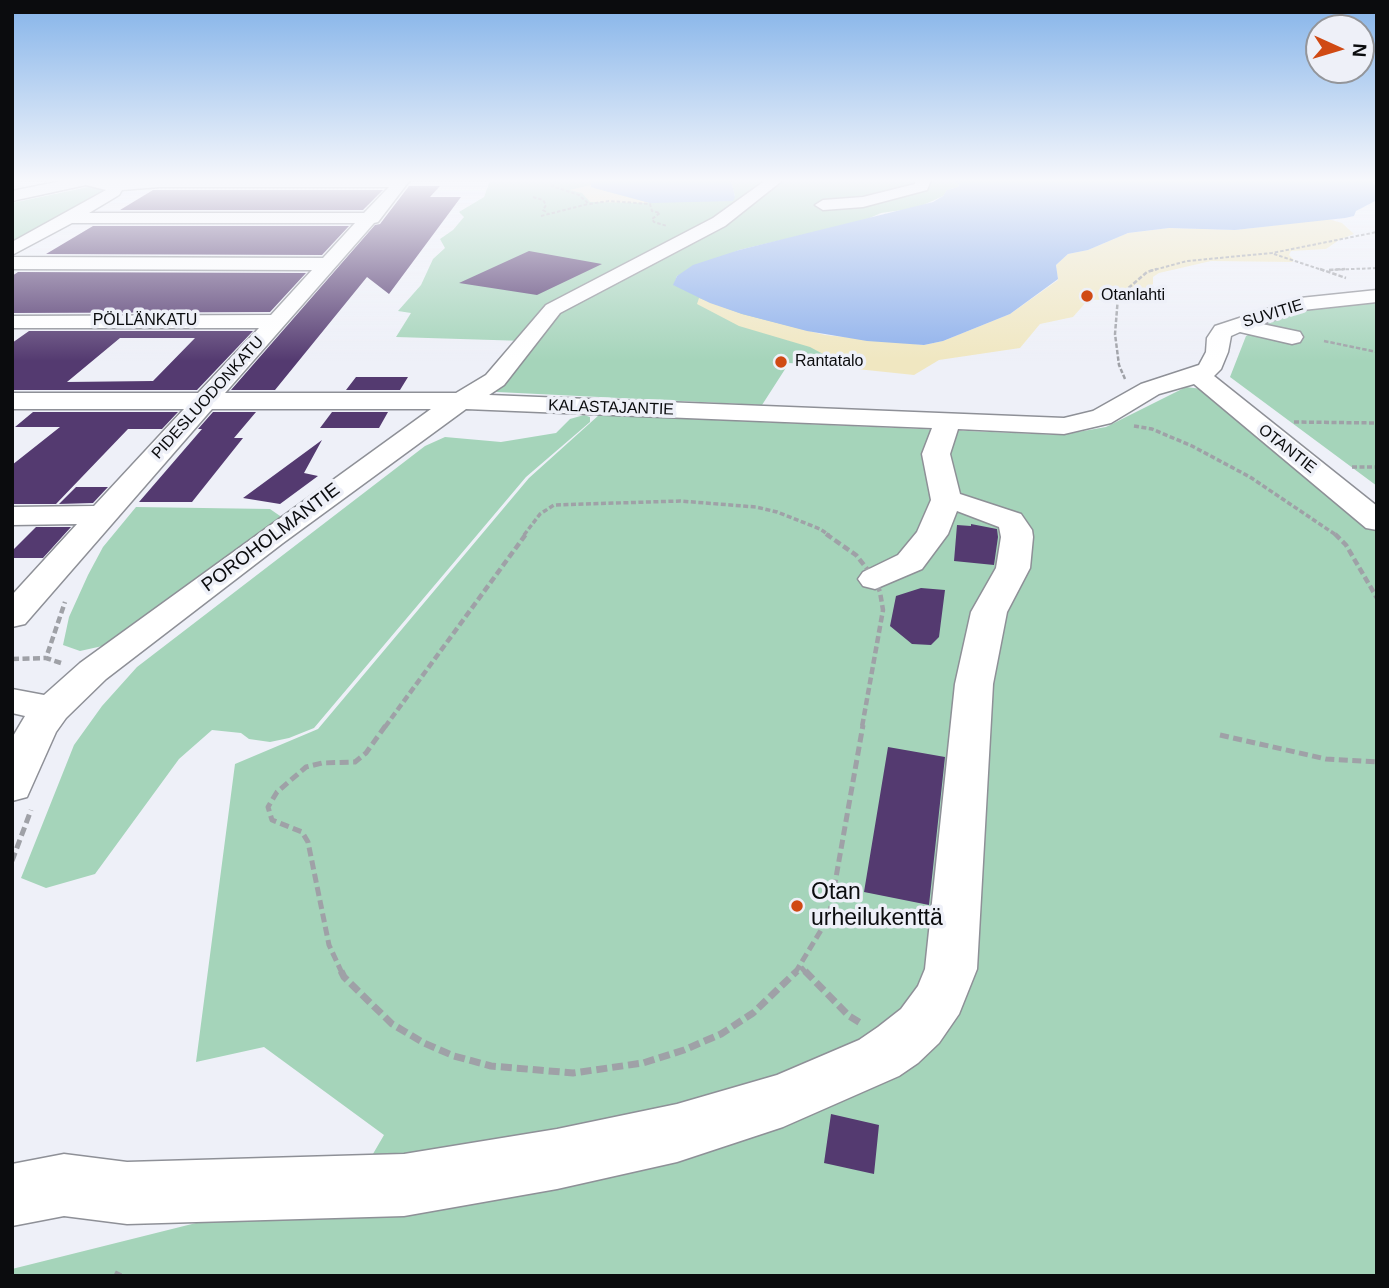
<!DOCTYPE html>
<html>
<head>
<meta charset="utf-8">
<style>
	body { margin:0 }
	#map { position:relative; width:1389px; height:1288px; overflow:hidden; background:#eef0f8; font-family:Helvetica,sans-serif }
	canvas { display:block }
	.frame { position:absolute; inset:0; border:14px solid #0b0c0e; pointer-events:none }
	.north { position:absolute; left:1305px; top:14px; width:70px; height:70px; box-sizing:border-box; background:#eef0f8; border:2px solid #93959a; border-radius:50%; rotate:94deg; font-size:19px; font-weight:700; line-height:28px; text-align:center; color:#0b0c0e }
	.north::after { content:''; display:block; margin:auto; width:24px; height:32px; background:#d04a14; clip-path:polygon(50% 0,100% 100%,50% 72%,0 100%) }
</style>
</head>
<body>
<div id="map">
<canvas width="1389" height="1288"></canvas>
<div class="frame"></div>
<div class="north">N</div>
</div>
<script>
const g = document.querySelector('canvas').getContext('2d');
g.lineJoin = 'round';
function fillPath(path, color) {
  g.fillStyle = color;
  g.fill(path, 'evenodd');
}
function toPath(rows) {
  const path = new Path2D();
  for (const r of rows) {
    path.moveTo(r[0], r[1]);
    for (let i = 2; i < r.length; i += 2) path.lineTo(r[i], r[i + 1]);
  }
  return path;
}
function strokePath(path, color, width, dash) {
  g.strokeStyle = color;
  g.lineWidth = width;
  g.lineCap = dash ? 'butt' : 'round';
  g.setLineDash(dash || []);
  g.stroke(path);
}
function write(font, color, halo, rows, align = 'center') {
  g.font = font + ' Helvetica,sans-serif';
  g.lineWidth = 7;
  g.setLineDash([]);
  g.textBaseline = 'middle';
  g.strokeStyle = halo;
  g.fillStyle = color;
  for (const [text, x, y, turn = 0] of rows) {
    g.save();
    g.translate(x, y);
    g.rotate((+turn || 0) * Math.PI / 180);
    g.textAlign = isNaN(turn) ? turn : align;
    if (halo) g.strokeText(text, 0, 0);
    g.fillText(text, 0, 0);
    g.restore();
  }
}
fillPath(toPath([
	[485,180,591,180,735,197,731,180,954,180,959,183,958,187,947,190,943,196,917,208,881,213,863,221,739,250,677,276,674,285,807,331,825,355,819,365,789,363,762,405,477,391,525,341,396,337,411,313,398,311,421,285,433,259,445,248,440,239,453,230,464,217,459,212,484,197,490,181],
	[88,187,103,187,107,190,12,245,12,203],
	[1377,303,1377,486,1230,377,1246,336,1291,311],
	[1186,387,1202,389,1377,530,1377,1276,12,1276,12,1269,356,1183,384,1135,264,1047,196,1062,235,764,318,729,529,478,599,415,1061,435,1106,427],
	[584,415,590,417,590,422,526,477,314,728,289,738,270,742,249,739,241,733,212,730,179,759,95,874,46,888,21,878,74,745,102,706,137,667,425,446,445,437,501,442,556,433,570,419],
	[136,507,270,509,283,518,107,645,80,651,63,645,69,617,88,575,103,547]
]), '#a5d4ba');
fillPath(toPath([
	[591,185,594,188,650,203,590,202,582,193,569,190],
	[1328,219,1342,223,1354,234,1339,240,1326,249,1291,251,1289,255,1294,260,1292,262,1211,261,1159,273,1153,277,1153,284,1136,299,1088,300,1073,317,1040,324,1020,348,939,360,914,375,819,365,825,355,810,347,739,326,697,304,699,298,742,314,825,335,924,345,943,341,1010,314,1058,280,1056,265,1068,254,1088,250,1128,233,1169,228,1235,230]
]), '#f0e7c1');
fillPath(toPath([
	[731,180,735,197,733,201,650,203,591,187,591,180],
	[954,180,1371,180,1377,188,1377,200,1356,211,1354,216,1345,218,1235,230,1169,228,1128,233,1088,250,1068,254,1056,265,1058,279,1010,314,943,341,924,345,867,341,807,331,742,314,710,303,673,285,677,276,693,265,739,250,933,202,943,196,947,190,958,187,959,183]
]), '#8fb1eb');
fillPath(toPath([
	[409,186,440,186,430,197,461,197,389,294,367,277,275,390,231,390,375,225,380,224],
	[153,190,383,190,363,210,120,210],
	[93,226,349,226,322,255,46,254],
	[529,251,602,264,537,295,459,283],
	[18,272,306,273,270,312,12,313,12,276],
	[29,331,253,331,197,390,57,390,63,386,57,390,12,390,12,343],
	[120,338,195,338,153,381,67,382],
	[356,377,408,377,400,390,346,390],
	[33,412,178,412,162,429,128,429,56,504,12,504,12,465,60,427,15,427],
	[213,412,256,412,234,438,243,438,192,502,139,502,202,429,198,429],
	[332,412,388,412,379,428,320,428],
	[322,440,304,473,318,476,280,504,243,498],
	[76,487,108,487,93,503,59,504],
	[971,524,997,529,998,537,994,565,954,561,957,525,971,526],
	[36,527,71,527,43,558,12,558,12,551],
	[921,588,945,590,939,637,931,645,912,644,890,626,896,596],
	[888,747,945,757,929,905,864,892],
	[831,1114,879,1125,874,1174,824,1163]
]), '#543a70');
const minor = toPath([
	[66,180,410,180,378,222,374,223,225,393,456,393,486,375,546,305,713,218,766,180,783,180,725,226,560,313,504,385,489,395,1064,418,1093,411,1141,384,1199,365,1206,352,1207,338,1215,326,1300,298,1377,290,1377,302,1303,310,1262,324,1300,332,1303,337,1300,342,1292,344,1240,332,1231,336,1228,352,1221,369,1214,376,1377,506,1377,530,1366,528,1194,384,1159,394,1111,423,1064,434,958,429,950,454,960,494,1021,514,1032,530,1033,537,1030,568,1007,612,993,684,977,969,959,1014,939,1043,918,1063,899,1076,783,1127,677,1162,557,1189,404,1216,127,1224,64,1216,12,1226,12,1164,64,1154,127,1162,404,1154,557,1129,677,1104,777,1075,859,1040,878,1027,901,1009,918,986,925,969,955,684,971,612,996,568,1001,537,999,527,957,511,948,534,922,569,875,589,863,586,858,579,863,572,898,555,917,532,931,500,922,454,932,428,466,409,283,543,106,679,66,718,56,732,27,797,12,801,12,738,25,716,12,713,12,689,44,695,80,663,431,409,212,409,25,624,12,627,12,595,77,524,12,525,12,507,94,506,184,409,12,409,12,393,198,393,259,328,12,328,12,316,271,315,312,270,12,269,12,257,323,258,355,223,72,223,12,255,12,242,106,190,86,185,12,201,12,191,66,180],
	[159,187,389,187,364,213,89,213,119,195,122,190,159,187],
	[916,180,931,180,927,190,863,207,823,210,815,205,823,200,863,197,915,184,916,180]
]);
strokePath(minor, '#8e9097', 3);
strokePath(toPath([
	[556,180,552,186,579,195,589,204,609,201,650,204,652,211,660,213,652,219,654,222,667,226],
	[533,197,543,200,546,205,543,210,548,213],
	[541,216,588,204],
	[1274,254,1325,271],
	[1329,270,1377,268],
	[1150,271,1187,261,1272,253,1377,232]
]), '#9fa1a7', 2, [3.5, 2]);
strokePath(toPath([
	[1320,269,1346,278],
	[1329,270,1345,269],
	[1324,341,1377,352],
	[1125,379,1119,365,1115,334,1118,297,1147,272,1157,269]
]), '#9fa1a7', 2.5, [4.5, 2]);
strokePath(toPath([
	[1294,422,1377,423],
	[1134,426,1152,429,1192,446,1250,477,1336,535],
	[1352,467,1377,467],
	[524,535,540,514,554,505,680,501,756,507,777,512,820,529,829,535]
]), '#9fa1a7', 3.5, [5, 2.5]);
strokePath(toPath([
	[826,534,856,555,875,579,880,592,883,610,862,727],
	[1335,534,1346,545,1377,598],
	[12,659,46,658],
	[61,663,46,658,65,602],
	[385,727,526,534]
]), '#9fa1a7', 4.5, [7, 3.5]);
strokePath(toPath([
	[1220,735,1326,759,1377,762],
	[12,861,31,810],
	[801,967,806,973],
	[342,973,329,945,308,842,302,832,272,820,268,807,277,792,306,767,322,763,355,762,366,753,386,725],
	[795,973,829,917,863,725]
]), '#9fa1a7', 5, [9, 4.5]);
strokePath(toPath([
	[341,971,344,977,392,1024,424,1043,454,1056,491,1066,573,1073,643,1063,684,1050,721,1034,753,1013,797,971],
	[805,971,849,1016,862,1024],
	[117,1276,119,1272]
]), '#9fa1a7', 7, [11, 5]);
fillPath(minor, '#fff');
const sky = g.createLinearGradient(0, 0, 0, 361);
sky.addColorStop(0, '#84b3e9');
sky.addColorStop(0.5, '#f7f8fc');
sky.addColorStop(1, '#f7f8fc00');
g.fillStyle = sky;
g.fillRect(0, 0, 1389, 361);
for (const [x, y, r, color] of [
	[1087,296,7,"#d04a14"],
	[781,362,7,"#d04a14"],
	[797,906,7,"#d04a14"]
]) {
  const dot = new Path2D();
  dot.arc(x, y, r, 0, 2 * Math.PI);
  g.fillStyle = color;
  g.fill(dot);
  strokePath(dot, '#eef0f8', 2.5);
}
write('16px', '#0b0c0e', '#eef0f8', [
	["Otanlahti",1101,296],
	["Rantatalo",795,362]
], 'left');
write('16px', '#0b0c0e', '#eef0f8', [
	["SUVITIE",1273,314,-17],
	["PÖLLÄNKATU",145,321],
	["PIDESLUODONKATU",208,398,-48],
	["KALASTAJANTIE",611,408,2],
	["OTANTIE",1287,449,38]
]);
write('19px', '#0b0c0e', '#eef0f8', [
	["POROHOLMANTIE",271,538,-37]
]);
write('23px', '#0b0c0e', '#eef0f8', [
	["Otan",811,893],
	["urheilukenttä",811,919]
], 'left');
</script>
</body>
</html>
